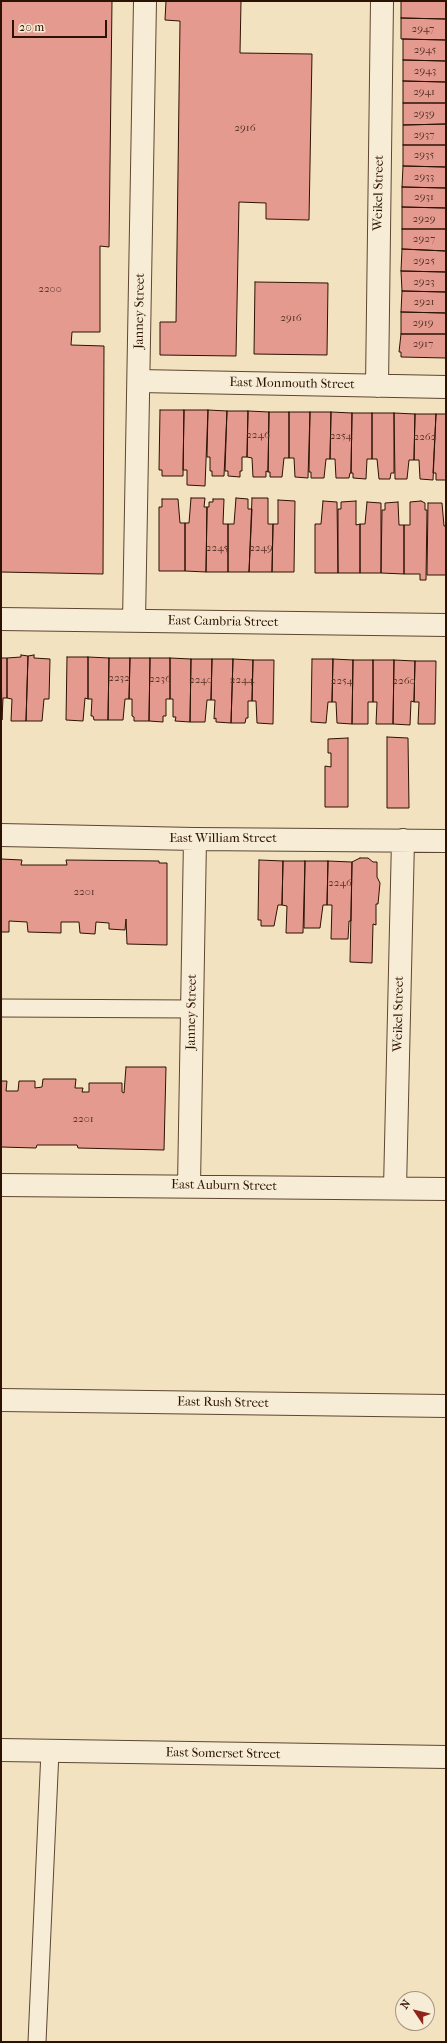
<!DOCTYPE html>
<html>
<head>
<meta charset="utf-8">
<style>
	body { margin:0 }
	#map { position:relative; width:447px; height:2043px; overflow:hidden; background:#f3e2bf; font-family:"IM FELL French Canon",serif }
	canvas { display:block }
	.frame { position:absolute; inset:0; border:2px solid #2c1203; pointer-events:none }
	.north { position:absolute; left:395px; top:1991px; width:40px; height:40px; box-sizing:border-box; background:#f7ecd5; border:1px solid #a69581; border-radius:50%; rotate:305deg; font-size:11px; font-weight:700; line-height:16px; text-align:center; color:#2c1203 }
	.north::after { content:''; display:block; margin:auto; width:14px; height:18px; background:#8f2418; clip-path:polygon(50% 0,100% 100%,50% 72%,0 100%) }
	.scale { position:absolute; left:12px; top:20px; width:95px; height:18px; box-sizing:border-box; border:2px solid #2c1203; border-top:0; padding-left:5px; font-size:12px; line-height:14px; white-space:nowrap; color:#2c1203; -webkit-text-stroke:3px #f7ecd5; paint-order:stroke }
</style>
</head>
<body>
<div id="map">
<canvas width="447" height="2043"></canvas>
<div class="frame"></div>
<div class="north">N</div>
<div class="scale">20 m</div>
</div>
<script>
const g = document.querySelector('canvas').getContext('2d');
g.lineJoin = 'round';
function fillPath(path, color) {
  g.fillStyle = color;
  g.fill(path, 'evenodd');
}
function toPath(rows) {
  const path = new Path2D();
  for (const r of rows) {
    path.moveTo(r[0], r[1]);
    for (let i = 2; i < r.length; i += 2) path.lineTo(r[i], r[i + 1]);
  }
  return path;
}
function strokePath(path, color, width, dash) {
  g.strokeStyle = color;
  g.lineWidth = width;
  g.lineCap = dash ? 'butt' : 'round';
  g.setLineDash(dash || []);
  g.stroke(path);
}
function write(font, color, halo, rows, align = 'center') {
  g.font = font + ' "IM FELL French Canon",serif';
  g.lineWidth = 3;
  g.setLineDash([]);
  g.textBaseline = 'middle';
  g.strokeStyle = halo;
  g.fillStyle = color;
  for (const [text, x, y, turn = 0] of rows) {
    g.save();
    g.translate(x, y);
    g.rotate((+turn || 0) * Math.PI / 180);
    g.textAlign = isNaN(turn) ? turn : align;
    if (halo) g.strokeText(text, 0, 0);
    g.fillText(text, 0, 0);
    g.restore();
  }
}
const building = toPath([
	[1,1,112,1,109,247,100,246,100,332,72,332,71,345,104,346,103,574,1,572,1,1],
	[166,1,241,1,240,53,312,54,309,220,266,219,266,203,239,202,236,356,160,355,160,322,176,322,180,21,165,20,166,1],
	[401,1,446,1,446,19,401,18,401,1],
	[401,18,446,19,446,40,401,39,401,18],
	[403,39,446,40,446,61,403,60,403,39],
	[403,60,446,61,446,82,403,81,403,60],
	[403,81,446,82,446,103,403,103,403,81],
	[403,103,446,103,446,124,403,125,403,103],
	[446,124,446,145,403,145,403,125,446,124],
	[403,145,446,145,446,167,403,166,403,145],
	[403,166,446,167,446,188,402,187,403,166],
	[402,187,446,188,446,208,402,207,402,187],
	[402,207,446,208,446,229,402,229,402,207],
	[402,229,446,229,446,251,402,249,402,229],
	[402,249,446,251,446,272,401,271,402,249],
	[401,271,446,272,446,292,402,291,401,271],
	[255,282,328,283,327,355,254,354,255,282],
	[402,291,446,292,446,313,401,312,402,291],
	[401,312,446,313,446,334,401,334,401,312],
	[401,334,446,334,446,358,401,357,401,352,399,352,401,334],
	[160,410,184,410,183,476,162,476,162,470,159,470,160,410],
	[184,410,208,410,205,486,187,485,187,470,183,470,184,410],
	[208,410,227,411,224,476,212,476,212,471,210,471,210,457,207,457,208,410],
	[227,411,248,411,247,457,242,457,242,471,240,471,240,477,228,476,228,471,225,471,227,411],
	[248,411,269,412,268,472,266,471,266,477,253,477,252,458,247,457,248,411],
	[269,412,289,412,289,458,284,458,282,477,270,477,270,472,268,472,269,412],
	[289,412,310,412,308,478,295,477,294,458,289,458,289,412],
	[310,412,331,412,330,459,326,459,324,478,311,478,311,472,309,472,310,412],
	[331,412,352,413,351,473,350,473,349,478,336,478,335,459,330,459,331,412],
	[352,413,372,413,372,459,367,459,366,479,353,478,353,473,351,473,352,413],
	[372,413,394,413,394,473,391,473,390,479,379,479,377,459,372,459,372,413],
	[394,413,415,414,414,460,409,460,407,479,395,479,394,413],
	[415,414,436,414,433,480,420,479,419,460,414,460,415,414],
	[436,414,446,414,446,480,436,480,436,473,433,473,436,414],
	[191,498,205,498,204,507,207,507,206,572,185,571,185,523,189,523,191,498],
	[236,498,248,499,248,509,252,509,249,572,228,572,228,524,234,524,236,498],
	[252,498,268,498,268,524,273,524,272,572,249,572,252,498],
	[162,499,178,499,180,523,185,523,185,571,159,571,159,507,162,507,162,499],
	[213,499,224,499,223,524,228,524,228,572,206,572,207,507,209,507,209,502,213,502,213,499],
	[278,500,295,501,294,572,272,572,273,524,278,524,278,500],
	[323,501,337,502,338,573,315,573,315,524,321,524,323,501],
	[356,501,356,525,360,524,360,573,338,573,338,509,341,509,341,502,356,501],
	[421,501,425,503,425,510,427,510,426,580,420,580,420,574,404,574,404,525,410,525,410,502,421,501],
	[367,502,381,503,381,573,360,573,360,524,365,524,367,502],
	[398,502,399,525,404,525,404,574,381,573,382,510,385,510,385,503,398,502],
	[428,503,442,503,444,526,446,526,446,575,427,575,428,503],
	[21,655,28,656,26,721,11,721,12,699,7,698,7,658,21,657,21,655],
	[34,655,34,658,50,659,49,699,44,699,42,721,26,721,28,656,34,655],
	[67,657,88,657,88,699,85,698,83,721,66,720,67,657],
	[88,657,109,658,108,720,94,720,93,716,91,716,92,699,88,699,88,657],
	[1,658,7,658,7,698,3,698,2,720,1,658],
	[109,658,130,658,129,699,125,699,123,720,108,720,109,658],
	[130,658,150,658,149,721,134,721,134,717,132,716,132,699,129,699,130,658],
	[150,658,170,658,170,699,166,699,166,716,163,716,163,722,149,721,150,658],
	[170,658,191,659,190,722,175,721,176,717,173,717,173,699,170,699,170,658],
	[191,659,212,659,211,700,207,700,205,722,190,722,191,659],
	[212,659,233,659,231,723,216,722,216,718,214,719,215,700,211,700,212,659],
	[233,659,253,660,252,701,248,701,248,718,246,718,245,723,231,723,233,659],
	[312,659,333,659,332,702,328,702,326,723,311,722,312,659],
	[333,659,353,660,352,724,337,723,336,702,332,702,333,659],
	[253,660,274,660,273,724,257,723,256,701,252,701,253,660],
	[353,660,373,660,373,702,368,702,368,724,352,724,353,660],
	[373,660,394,660,393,724,376,724,377,702,373,702,373,660],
	[394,660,415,661,414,702,411,701,410,725,393,724,394,660],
	[415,661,436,661,435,724,418,724,419,702,414,702,415,661],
	[387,737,408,738,409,808,387,808,387,737],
	[348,738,348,807,325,807,325,766,331,767,331,753,328,753,328,739,348,738],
	[360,858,368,858,373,862,377,862,377,877,380,883,378,904,376,904,376,925,373,924,372,963,350,962,352,862,360,858],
	[1,859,22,860,21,865,67,865,66,860,159,861,159,863,167,863,167,945,127,944,126,919,125,930,109,929,109,923,96,922,95,934,80,933,79,922,61,922,61,933,28,932,27,922,9,921,9,932,1,932,1,859],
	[259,860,283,861,282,905,278,905,274,926,261,926,261,920,258,920,259,860],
	[283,861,305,861,303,933,286,933,287,906,282,905,283,861],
	[305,861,328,861,327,905,323,905,320,928,304,928,305,861],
	[328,861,352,862,351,921,349,921,348,939,331,939,332,905,327,905,328,861],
	[126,1067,166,1067,164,1150,78,1148,77,1145,37,1145,36,1148,1,1147,1,1081,7,1081,6,1091,18,1091,19,1081,35,1081,35,1088,42,1087,43,1079,76,1079,75,1088,83,1088,82,1092,89,1092,89,1083,122,1083,122,1092,124,1093,126,1067]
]);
fillPath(building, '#e59a90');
strokePath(building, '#2c1203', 1);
const lane = toPath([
	[1,1008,192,1009],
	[37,2042,50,1751]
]);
const street = toPath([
	[139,381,446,387],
	[377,386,382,1],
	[1,619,446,625],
	[134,621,145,1],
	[1,835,195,839,446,841],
	[1,1185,446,1189],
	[189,1185,195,839],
	[395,1188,403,840],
	[1,1400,446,1406],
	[1,1750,446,1757]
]);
strokePath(lane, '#5e4632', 19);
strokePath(street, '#5e4632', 24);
strokePath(lane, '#f7ecd5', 17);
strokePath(street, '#f7ecd5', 22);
write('11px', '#5a3426', null, [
	["2947",423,29],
	["2945",425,50],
	["2943",425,71],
	["2941",424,92],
	["2939",424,114],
	["2916",245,128],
	["2937",424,135],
	["2935",424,155],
	["2933",424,177],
	["2931",424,197],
	["2929",424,219],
	["2927",424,239],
	["2925",424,261],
	["2923",424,282],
	["2200",50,289],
	["2921",424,302],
	["2916",291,318],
	["2919",423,323],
	["2917",423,344],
	["2246",258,435],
	["2254",341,436],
	["2262",425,437],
	["2245",217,548],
	["2249",261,548],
	["2232",119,678],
	["2236",160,679],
	["2240",201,680],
	["2244",242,680],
	["2254",342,681],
	["2260",404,681],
	["2246",340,883],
	["2201",84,892],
	["2201",83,1119]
]);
write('13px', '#2c1203', '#f7ecd5', [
	["Weikel Street",379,193,-89],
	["Janney Street",140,311,-89],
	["East Monmouth Street",292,384,1],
	["East Cambria Street",223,622,1],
	["East William Street",223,839],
	["Janney Street",192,1012,-89],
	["Weikel Street",399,1014,-89],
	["East Auburn Street",224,1186,1],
	["East Rush Street",223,1403,1],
	["East Somerset Street",223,1754,1]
]);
</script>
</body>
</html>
